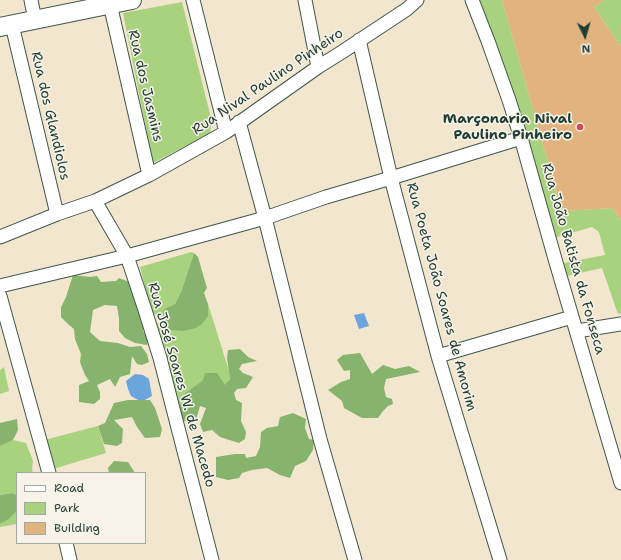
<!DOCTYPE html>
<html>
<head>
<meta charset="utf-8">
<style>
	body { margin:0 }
	#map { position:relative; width:621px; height:560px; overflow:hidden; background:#f2e6ce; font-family:"Shantell Sans",sans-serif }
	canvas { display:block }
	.legend { position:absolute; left:16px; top:472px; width:130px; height:72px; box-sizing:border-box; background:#f7f3e8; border:1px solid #a1aaa0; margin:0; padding:5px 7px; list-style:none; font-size:12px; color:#1f3d34 }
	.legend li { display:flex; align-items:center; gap:8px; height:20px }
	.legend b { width:20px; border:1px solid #a1aaa0 }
	.north { position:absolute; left:565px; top:16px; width:40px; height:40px; -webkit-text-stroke:3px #f7f3e8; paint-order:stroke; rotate:175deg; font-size:11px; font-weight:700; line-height:16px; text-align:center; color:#1f3d34 }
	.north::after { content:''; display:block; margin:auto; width:14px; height:18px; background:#1f3d34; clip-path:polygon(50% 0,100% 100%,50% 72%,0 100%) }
</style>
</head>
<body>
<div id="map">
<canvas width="621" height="560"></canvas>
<ul class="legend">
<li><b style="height:5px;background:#fff"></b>Road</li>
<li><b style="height:11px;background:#a8d27e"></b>Park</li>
<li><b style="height:11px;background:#e1b37f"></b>Building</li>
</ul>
<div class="north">N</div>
</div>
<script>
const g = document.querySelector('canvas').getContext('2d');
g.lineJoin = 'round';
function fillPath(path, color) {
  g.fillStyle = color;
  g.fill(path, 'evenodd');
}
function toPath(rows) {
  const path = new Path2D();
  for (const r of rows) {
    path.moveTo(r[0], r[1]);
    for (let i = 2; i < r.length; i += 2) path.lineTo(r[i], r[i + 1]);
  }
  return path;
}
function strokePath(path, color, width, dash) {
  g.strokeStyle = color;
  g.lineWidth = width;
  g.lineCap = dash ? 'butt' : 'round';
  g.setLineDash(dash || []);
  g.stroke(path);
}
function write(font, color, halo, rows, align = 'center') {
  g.font = font + ' "Shantell Sans",sans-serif';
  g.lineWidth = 3;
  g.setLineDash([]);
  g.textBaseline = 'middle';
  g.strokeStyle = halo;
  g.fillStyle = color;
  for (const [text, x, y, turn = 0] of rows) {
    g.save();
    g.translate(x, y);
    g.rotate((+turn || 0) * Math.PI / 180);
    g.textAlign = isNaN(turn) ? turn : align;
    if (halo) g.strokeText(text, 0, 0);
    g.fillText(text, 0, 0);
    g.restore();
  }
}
fillPath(toPath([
	[479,0,502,0,562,211,612,208,621,220,621,313,618,314,602,268,562,277,559,264,605,255,599,232,592,227,554,238],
	[605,0,621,0,621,47,594,7],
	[182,2,212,122,210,133,153,163,123,13],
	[191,252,194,253,181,292,175,304,164,309,162,315,152,314,140,267],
	[208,304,229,371,230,379,225,386,203,380,184,394,192,402,178,411,157,323,163,322,165,327,208,316],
	[4,367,9,391,0,394,0,370],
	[98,426,106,453,53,469,44,440],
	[13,440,26,443,33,461,32,469,33,473,17,473,17,495,12,493,0,495,0,446],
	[17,511,17,524,0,527,0,524,8,520]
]), '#a8d27e');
fillPath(toPath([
	[194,253,198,257,207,288,204,293,208,304,208,316,202,324,196,328,183,331,171,330,165,327,161,317,164,309,175,304,181,292],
	[73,275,90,277,97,276,101,282,116,281,119,278,132,283,145,323,143,331,149,339,147,345,135,343,125,338,119,331,119,319,117,306,105,305,93,310,90,332,100,341,118,343,130,347,141,346,147,354,149,362,142,365,137,364,132,356,130,374,120,377,115,387,110,379,97,385,100,392,100,399,94,404,79,402,79,385,89,381,85,375,80,362,81,354,75,339,74,329,69,325,61,317,61,307,66,297],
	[240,349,248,357,257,361,242,364,239,369,243,373,253,377,246,388,237,389,234,393,236,400,242,403,241,421,246,432,245,439,239,443,220,437,212,430,203,432,200,424,206,408,200,406,196,420,188,423,179,417,178,411,180,404,191,402,184,394,203,380,205,373,217,373,225,385,230,379,227,358,228,350],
	[360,353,372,374,383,365,395,369,409,366,420,372,386,379,384,388,386,397,392,399,393,404,388,406,383,411,378,418,362,418,344,408,342,401,328,390,341,382,350,379,350,370,344,371,337,360,343,355],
	[128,400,150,400,155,408,162,429,160,437,145,438,137,427,132,417,114,420,123,429,122,443,117,446,104,444,98,426,105,423,114,403],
	[293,413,306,419,305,428,309,439,314,440,313,450,306,461,295,466,290,478,280,475,267,468,252,470,242,473,239,478,228,480,216,477,216,457,235,454,245,454,246,458,256,456,260,447,261,432,267,428,278,426,280,417],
	[17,419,18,430,13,440,0,446,0,423],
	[114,461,128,462,135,473,109,473,108,468],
	[12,493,17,495,17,511,8,520,0,524,0,495]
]), '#86b46d');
fillPath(toPath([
	[364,313,369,326,359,329,354,315],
	[135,374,143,375,149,379,152,396,145,400,138,400,131,396,128,389,126,381]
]), '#6aa6db');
fillPath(toPath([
	[502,0,605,0,594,7,621,47,621,220,612,208,562,211]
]), '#e1b37f');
const street = toPath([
	[31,0,35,20],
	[193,0,226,132],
	[305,0,318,67],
	[472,0,488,41,509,100,521,138,555,259,621,483],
	[110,4,149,175],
	[12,25,57,214],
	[359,40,391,178,438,356,500,560],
	[239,122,265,218,320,439,355,560],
	[95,201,127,256,145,310,160,358,212,560],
	[0,237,57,214,95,201,149,175,226,132,318,67,342,52,407,9,417,0],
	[0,286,127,256,265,218,326,197,391,178,521,138],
	[0,296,49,473],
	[577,331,621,324],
	[438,356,572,317],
	[66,543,70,560]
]);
const secondary = toPath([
	[0,27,132,0]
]);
strokePath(street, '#3f564b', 15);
strokePath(secondary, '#3f564b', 20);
strokePath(street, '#fff', 13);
strokePath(secondary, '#fff', 18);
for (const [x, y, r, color] of [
	[580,127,4,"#d1495b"]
]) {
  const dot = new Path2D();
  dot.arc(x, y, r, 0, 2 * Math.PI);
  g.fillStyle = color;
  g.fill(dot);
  strokePath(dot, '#f7f3e8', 1.5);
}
write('14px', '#1f3d34', '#f7f3e8', [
	["Rua Nival Paulino Pinheiro",268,82,-34],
	["Rua dos Jasmins",145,86,77],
	["Rua dos Glandiolos",50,116,77],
	["Rua João Batista da Fonseca",573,259,74],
	["Rua Poeta João Soares de Amorim",441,297,75],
	["Rua José Soares W. de Macedo",181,385,74]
]);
write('bold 14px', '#1f3d34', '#f7f3e8', [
	["Marçonaria Nival",572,119],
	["Paulino Pinheiro",572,135]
], 'right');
</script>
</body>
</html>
